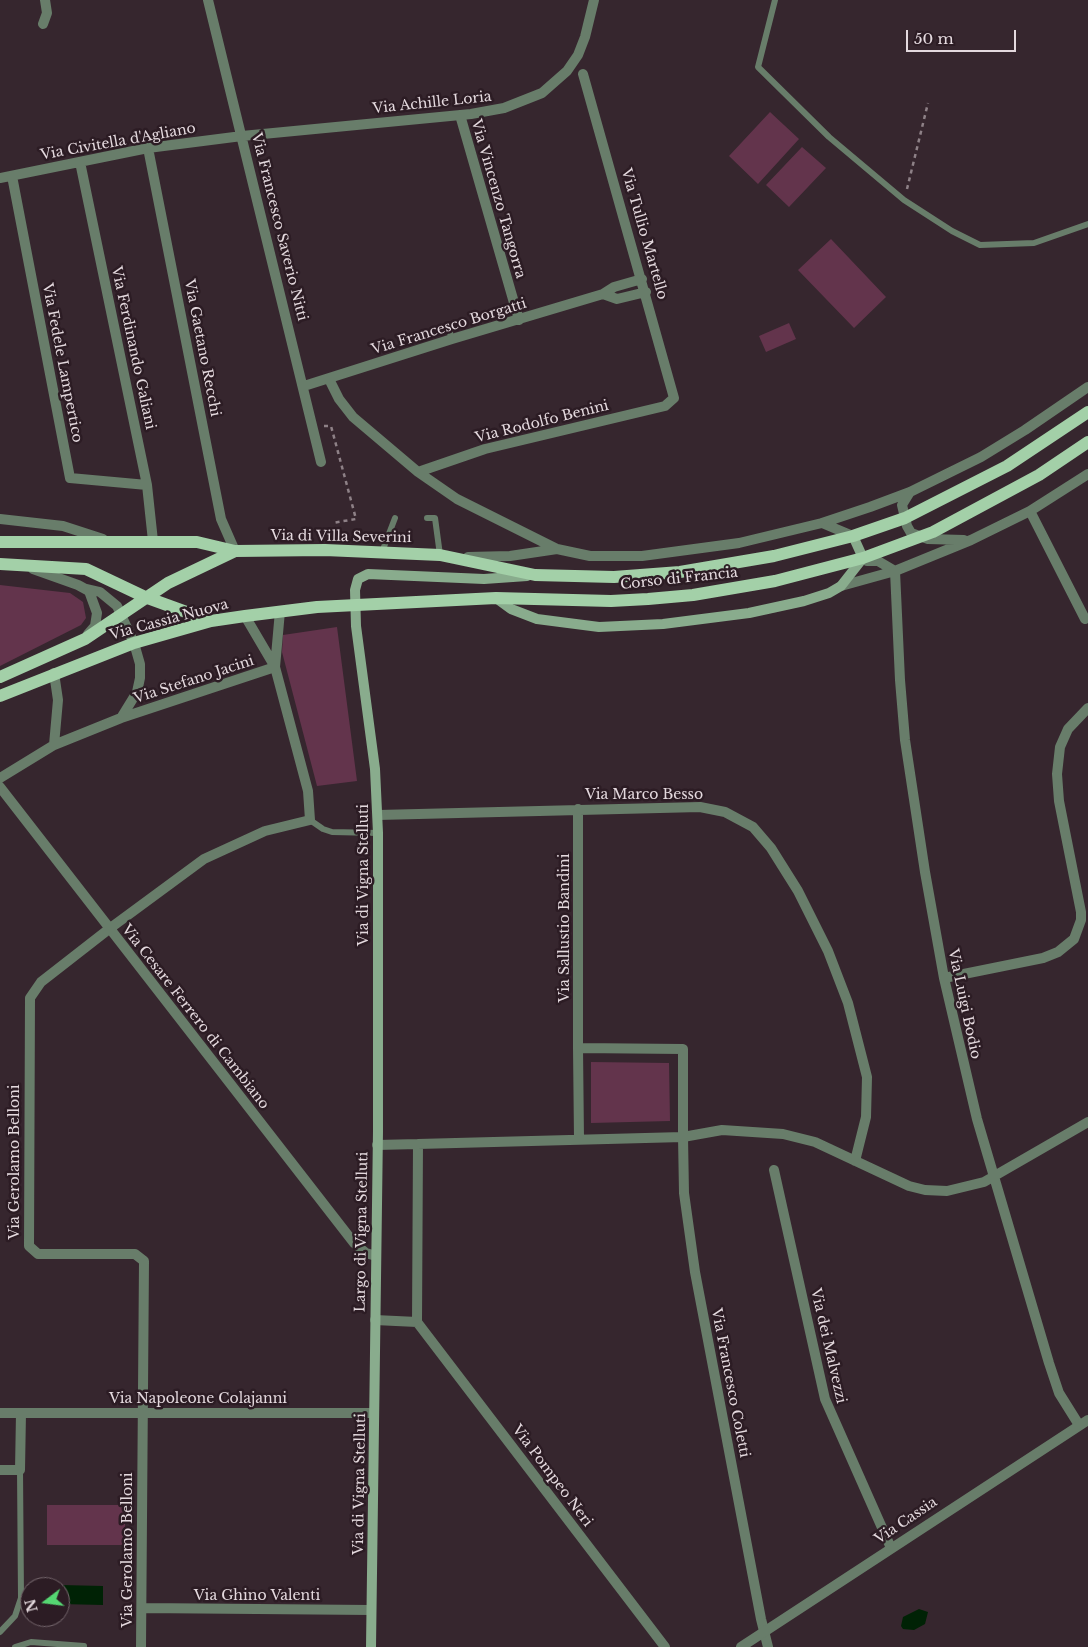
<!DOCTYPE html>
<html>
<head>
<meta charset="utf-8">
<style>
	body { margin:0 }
	#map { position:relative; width:1088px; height:1647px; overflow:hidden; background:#36262e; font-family:"Libre Baskerville",serif }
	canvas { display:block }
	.north { position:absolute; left:20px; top:1577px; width:50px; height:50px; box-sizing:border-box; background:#2c1c24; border:1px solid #76686e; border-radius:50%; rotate:255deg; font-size:14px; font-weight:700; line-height:20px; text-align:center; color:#e4d9de }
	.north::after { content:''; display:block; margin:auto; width:18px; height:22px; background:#55d672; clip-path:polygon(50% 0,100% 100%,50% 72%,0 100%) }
	.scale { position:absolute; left:906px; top:30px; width:110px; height:22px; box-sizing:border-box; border:2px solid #e4d9de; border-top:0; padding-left:6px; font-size:15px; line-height:18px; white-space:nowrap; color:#e4d9de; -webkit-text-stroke:4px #2c1c24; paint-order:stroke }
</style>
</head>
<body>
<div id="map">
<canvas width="1088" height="1647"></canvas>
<div class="north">N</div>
<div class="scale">50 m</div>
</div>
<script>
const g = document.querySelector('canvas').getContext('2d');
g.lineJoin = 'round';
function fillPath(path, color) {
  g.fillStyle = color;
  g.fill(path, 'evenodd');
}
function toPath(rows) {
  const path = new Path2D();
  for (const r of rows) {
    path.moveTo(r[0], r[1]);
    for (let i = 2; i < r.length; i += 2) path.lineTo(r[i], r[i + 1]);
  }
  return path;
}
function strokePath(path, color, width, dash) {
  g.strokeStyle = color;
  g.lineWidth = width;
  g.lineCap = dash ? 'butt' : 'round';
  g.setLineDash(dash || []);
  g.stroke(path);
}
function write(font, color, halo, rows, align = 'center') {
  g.font = font + ' "Libre Baskerville",serif';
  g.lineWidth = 5;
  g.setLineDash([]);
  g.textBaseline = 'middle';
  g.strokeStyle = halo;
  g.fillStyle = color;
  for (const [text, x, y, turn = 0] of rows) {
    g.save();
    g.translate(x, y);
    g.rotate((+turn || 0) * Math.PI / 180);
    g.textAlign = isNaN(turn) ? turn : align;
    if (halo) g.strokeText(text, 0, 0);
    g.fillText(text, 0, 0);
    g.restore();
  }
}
fillPath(toPath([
	[770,112,799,139,758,184,729,156],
	[802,147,826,168,789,207,766,185],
	[831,239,886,297,854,328,798,270],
	[789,323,796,339,766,352,759,336],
	[0,585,70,593,83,602,86,618,81,625,0,666],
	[337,627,357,781,317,786,282,652,283,635],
	[591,1062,669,1063,670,1121,591,1123],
	[47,1505,125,1505,125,1545,47,1545]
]), '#63344c');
fillPath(toPath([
	[61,1585,103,1586,103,1605,60,1604],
	[919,1609,928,1612,925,1624,914,1630,903,1629,901,1626,903,1617]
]), '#002205');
strokePath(toPath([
	[907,189,928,103],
	[324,426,331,426,356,519,332,523]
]), '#8e8187', 2.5, [4, 4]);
strokePath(toPath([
	[775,0,758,67,829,137,904,200,952,231,980,245,1034,243,1088,224],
	[448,327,452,339],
	[427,518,435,518,440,555],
	[382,552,395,518],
	[310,820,323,829,332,832,378,833],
	[0,1632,15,1616,21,1598,20,1470],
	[15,1647,31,1642,84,1646]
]), '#687d6a', 6);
strokePath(toPath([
	[208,0,321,462],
	[43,24,47,13,45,0],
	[460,115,519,320],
	[148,148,221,519,235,551],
	[80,162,147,485,153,541],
	[12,176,70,478,147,485],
	[0,178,148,148,242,136,471,114,504,108,542,93,567,71,578,55,585,37,594,0],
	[603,294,617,299,646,292],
	[329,379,339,399,353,417,418,472,457,499,557,549,590,556,642,556,739,543,822,523,870,507,910,492,981,457,1025,430,1088,387],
	[304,386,452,339,603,294,614,287,642,279],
	[418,472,485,449,665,406,674,398,583,74],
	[910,492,902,505,907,526,911,533,928,539,964,540],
	[1030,511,1085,619],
	[0,519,63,526,103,539],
	[822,523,853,536],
	[468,557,510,556,557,549],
	[863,558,867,561,878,561,895,571],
	[33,569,78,585,89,591,97,613,95,626,88,634],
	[895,571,900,680,905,740,925,872,944,978,977,1119,1049,1363,1059,1393,1079,1425],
	[841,586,895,571,971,540,1030,511,1088,474],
	[87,589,100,592,117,606,134,643,140,664,140,678,137,692,121,718],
	[245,616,275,667],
	[54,745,58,700,54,673],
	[0,778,54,745,121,718,275,667],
	[0,787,354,1243,366,1253,376,1256],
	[378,815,700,807,725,812,753,827,771,848,798,891,828,951,848,1003,867,1077,866,1117,855,1161],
	[944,978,1043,958,1058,952,1074,939,1081,920,1081,912,1059,801,1057,774,1060,747,1068,729,1088,708],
	[578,1048,578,809],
	[418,1144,683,1137,683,1049,578,1048,579,1139],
	[377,1145,418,1144,417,1322],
	[774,1170,825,1399,891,1548],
	[375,1320,417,1322],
	[417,1322,665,1647],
	[0,1413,374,1413],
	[0,1470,20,1470,21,1413],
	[142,1608,371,1610],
	[141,1647,144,1261,135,1254,38,1254,29,1246,30,998,41,982,109,929,204,859,265,831,310,820,308,791,275,667,280,611],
	[768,1647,761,1619,695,1272,684,1193,683,1137,722,1130,783,1134,815,1142,909,1186,925,1190,947,1191,984,1182,1088,1122]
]), '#687d6a', 10);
strokePath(toPath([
	[741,1647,1088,1420]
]), '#687d6a', 10);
strokePath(toPath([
	[496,598,511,609,537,619,599,627,663,624,749,613,804,601,829,593,841,586,863,558,853,536],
	[371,1647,378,1131,378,833,375,769,356,626,355,590,358,579,368,574,484,579,527,576]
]), '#89ac8d', 10);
strokePath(toPath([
	[0,542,197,542,235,551,325,550,440,555,535,575,614,577,680,572,774,556,853,536,905,518,1007,466,1088,412],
	[0,564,86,569,145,597,211,621],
	[0,677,85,639,168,583,235,551],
	[0,696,134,643,211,621,245,616,317,607,496,598,611,601,648,599,693,595,775,581,863,558,933,532,1039,475,1088,442]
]), '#a3d0a8', 12);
write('14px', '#e4d9de', '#2c1c24', [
	["Via Achille Loria",432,103,-6],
	["Via Civitella d'Agliano",118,142,-10],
	["Via Vincenzo Tangorra",498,199,74],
	["Via Francesco Saverio Nitti",279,227,76],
	["Via Tullio Martello",644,234,74],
	["Via Francesco Borgatti",449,327,-17],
	["Via Ferdinando Galiani",133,348,78],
	["Via Gaetano Recchi",202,348,79],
	["Via Fedele Lampertico",62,363,79],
	["Via Rodolfo Benini",542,422,-14],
	["Via di Villa Severini",341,537,1],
	["Corso di Francia",679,579,-6],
	["Via Cassia Nuova",169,620,-15],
	["Via Stefano Jacini",194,680,-18],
	["Via Marco Besso",644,795],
	["Via di Vigna Stelluti",364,875,-90],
	["Via Sallustio Bandini",565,928,-90],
	["Via Luigi Bodio",964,1004,78],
	["Via Cesare Ferrero di Cambiano",195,1017,52],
	["Via Gerolamo Belloni",15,1162,-90],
	["Largo di Vigna Stelluti",362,1232,-89],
	["Via dei Malvezzi",828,1346,77],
	["Via Francesco Coletti",730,1383,79],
	["Via Napoleone Colajanni",198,1399],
	["Via Pompeo Neri",552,1476,53],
	["Via di Vigna Stelluti",360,1484,-89],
	["Via Cassia",906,1521,-34],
	["Via Gerolamo Belloni",128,1550,-90],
	["Via Ghino Valenti",257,1596]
]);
</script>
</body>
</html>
